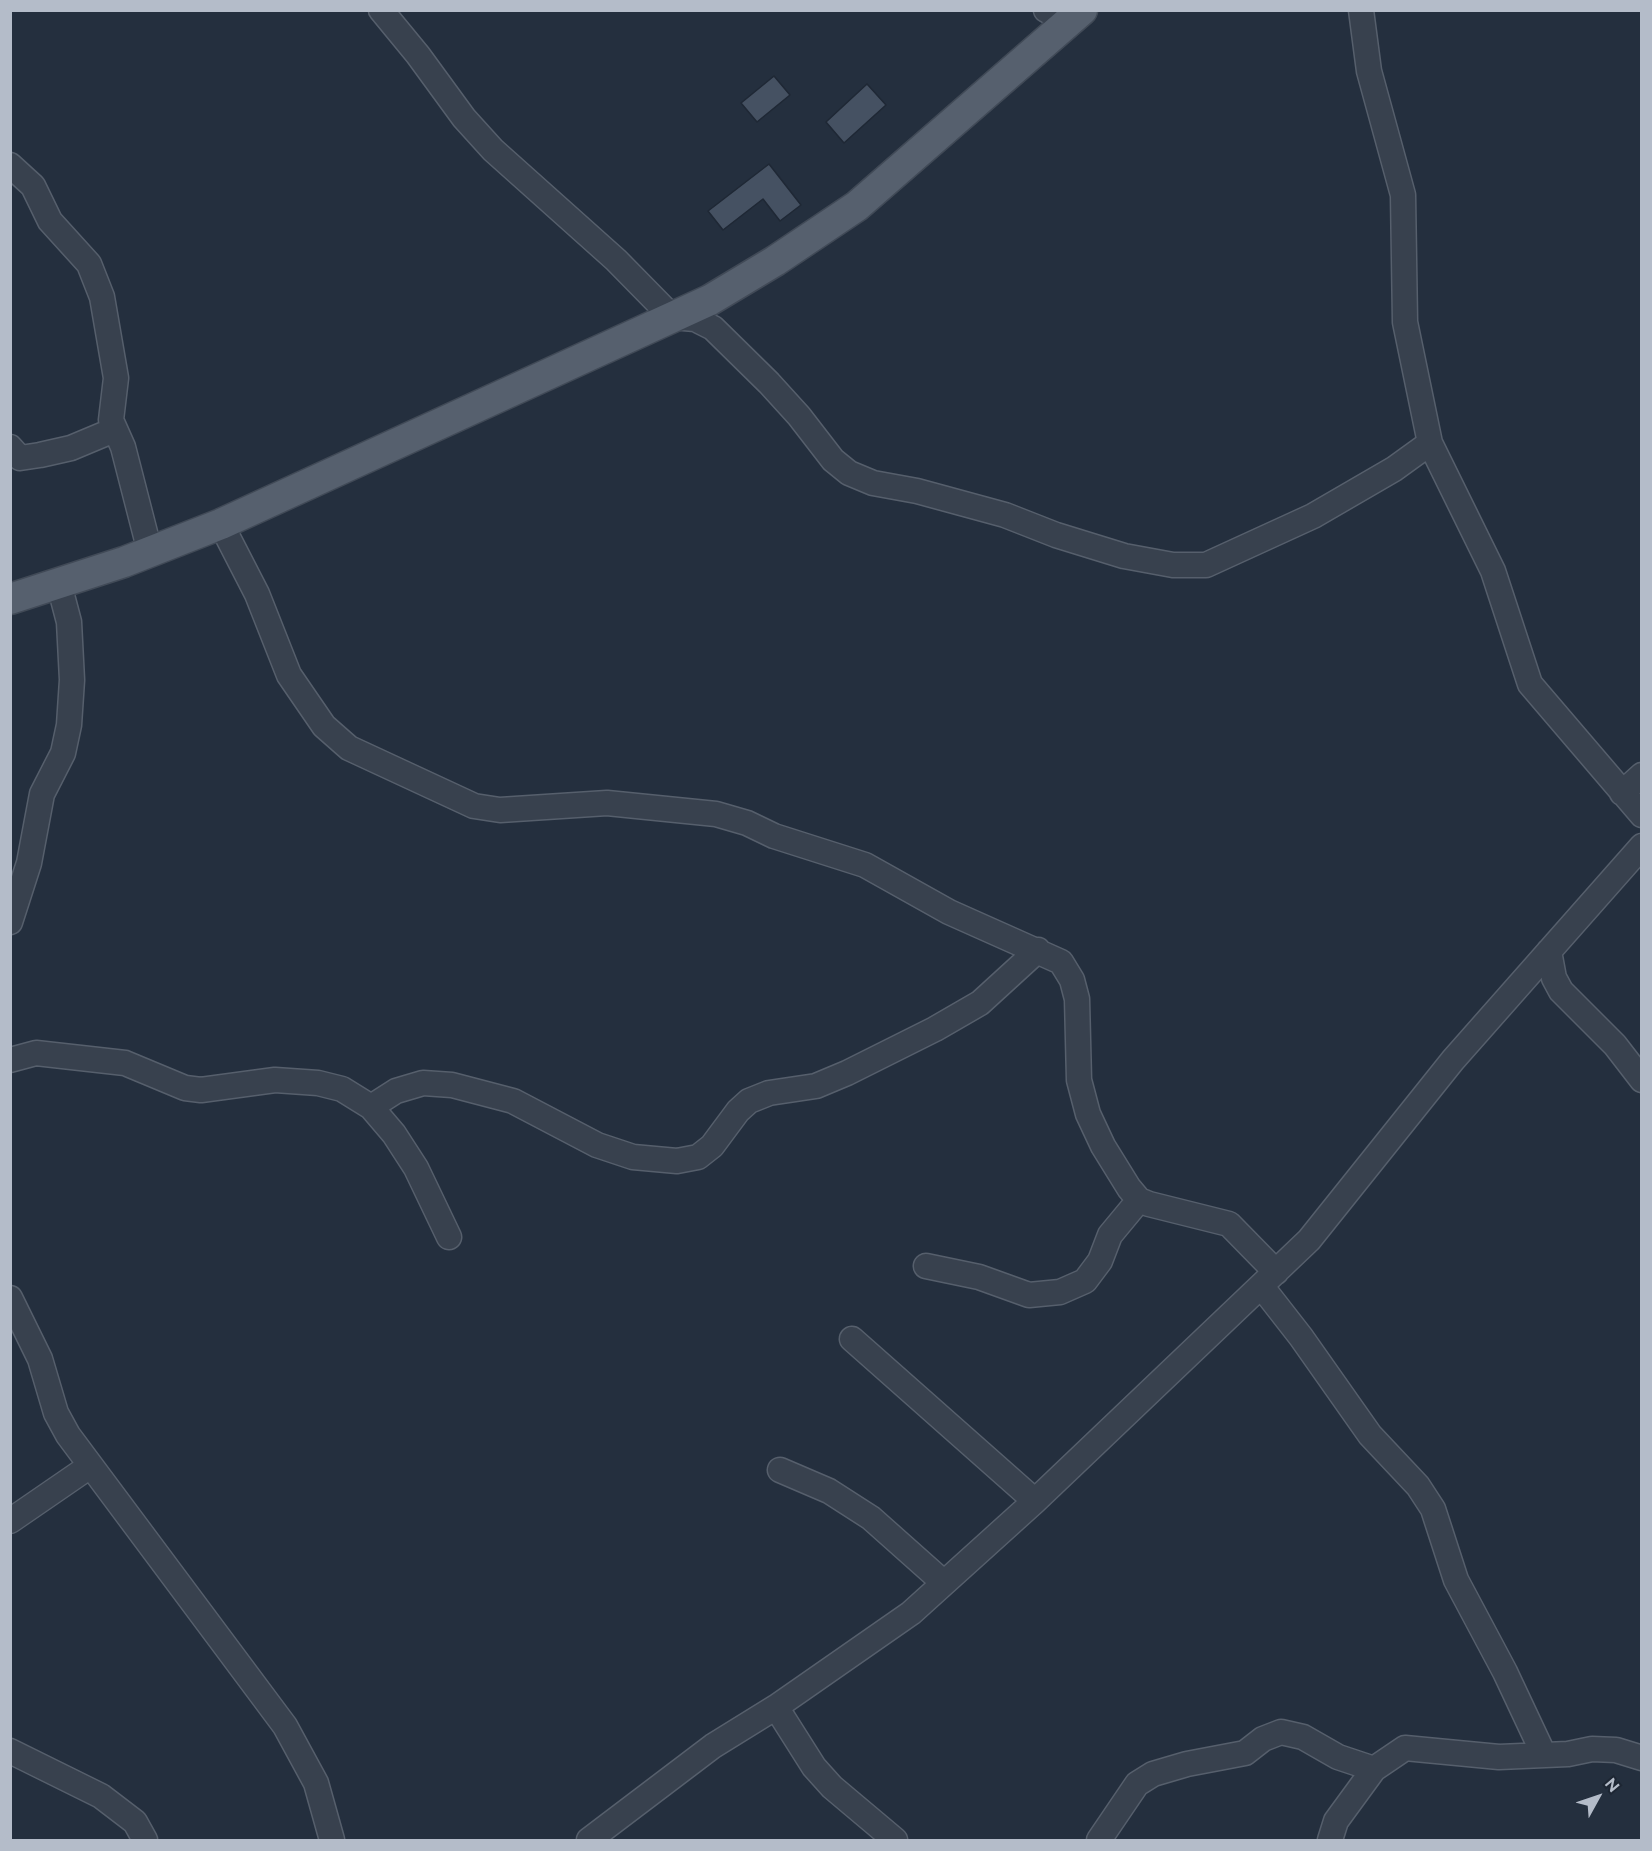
<!DOCTYPE html>
<html>
<head>
<meta charset="utf-8">
<style>
	body { margin:0 }
	#map { position:relative; width:1652px; height:1851px; overflow:hidden; background:#242f3e; font-family:Raleway,sans-serif }
	canvas { display:block }
	.frame { position:absolute; inset:0; border:12px solid #b4bcc9; pointer-events:none }
	.north { position:absolute; left:1568px; top:1767px; width:60px; height:60px; -webkit-text-stroke:4px #1d2633; paint-order:stroke; rotate:50deg; font-size:16px; font-weight:700; line-height:24px; text-align:center; color:#b4bcc9 }
	.north::after { content:''; display:block; margin:auto; width:21px; height:27px; background:#b4bcc9; clip-path:polygon(50% 0,100% 100%,50% 72%,0 100%) }
</style>
</head>
<body>
<div id="map">
<canvas width="1652" height="1851"></canvas>
<div class="frame"></div>
<div class="north">N</div>
</div>
<script>
const g = document.querySelector('canvas').getContext('2d');
g.lineJoin = 'round';
function fillPath(path, color) {
  g.fillStyle = color;
  g.fill(path, 'evenodd');
}
function toPath(rows) {
  const path = new Path2D();
  for (const r of rows) {
    path.moveTo(r[0], r[1]);
    for (let i = 2; i < r.length; i += 2) path.lineTo(r[i], r[i + 1]);
  }
  return path;
}
function strokePath(path, color, width, dash) {
  g.strokeStyle = color;
  g.lineWidth = width;
  g.lineCap = dash ? 'butt' : 'round';
  g.setLineDash(dash || []);
  g.stroke(path);
}
const building = toPath([
	[774,76,790,95,757,122,741,103,774,76],
	[867,84,886,105,844,143,826,122,867,84],
	[769,164,801,205,780,221,763,199,723,230,708,211,769,164]
]);
fillPath(building, '#455162');
strokePath(building, '#1f2835', 1.5);
const minor = toPath([
	[381,10,418,55,464,118,493,150,616,260,672,317,695,319,713,328,769,383,799,416,833,460,849,473,873,483,917,491,1005,515,1056,535,1124,556,1173,565,1206,565,1313,516,1394,469,1430,443],
	[1046,10,1068,23],
	[1361,10,1369,71,1403,195,1405,322,1430,443,1493,571,1530,684,1642,815],
	[10,165,33,186,50,221,89,264,102,297,116,378,111,420,123,447,150,552],
	[10,447,20,458,40,455,71,448,114,430],
	[221,524,257,594,289,675,324,726,349,748,474,806,500,810,607,803,716,814,747,823,774,836,865,865,949,912,1061,962,1072,980,1077,999,1079,1080,1088,1114,1103,1146,1129,1188,1139,1200,1149,1204,1229,1224,1276,1272],
	[1622,793,1642,775],
	[10,922,29,863,42,794,63,753,69,725,72,680,69,622,59,584],
	[1549,951,1554,978,1561,991,1615,1045,1642,1080],
	[10,1060,36,1053,125,1063,185,1088,201,1090,275,1080,318,1083,342,1089,371,1107,394,1134,416,1168,449,1237],
	[371,1107,396,1091,423,1083,452,1085,513,1101,597,1145,633,1157,677,1161,698,1157,712,1146,738,1111,749,1101,769,1093,816,1086,847,1073,935,1029,980,1003,1038,950],
	[926,1266,979,1277,1029,1295,1060,1292,1085,1281,1100,1261,1110,1235,1139,1200],
	[1262,1287,1301,1337,1370,1435,1418,1486,1433,1509,1456,1580,1505,1672,1544,1755],
	[10,1298,40,1359,56,1413,68,1435,285,1726,316,1783,332,1840],
	[852,1339,1035,1501],
	[780,1470,829,1491,871,1518,944,1583],
	[10,1521,90,1466],
	[776,1707,814,1767,832,1787,895,1840],
	[10,1751,101,1796,135,1822,145,1840],
	[589,1840,713,1746,776,1707,911,1613,1035,1501,1309,1240,1453,1060,1642,846],
	[1099,1840,1137,1784,1153,1774,1187,1764,1245,1753,1263,1739,1281,1732,1303,1737,1338,1757,1374,1769],
	[1330,1840,1336,1821,1374,1769,1405,1748,1499,1757,1568,1754,1592,1749,1616,1750,1642,1758]
]);
const major = toPath([
	[10,599,124,562,221,524,710,300,775,261,857,206,1082,10]
]);
strokePath(minor, '#565f6c', 27);
strokePath(major, '#414a57', 33);
strokePath(minor, '#38414e', 24);
strokePath(major, '#56606e', 30);
</script>
</body>
</html>
